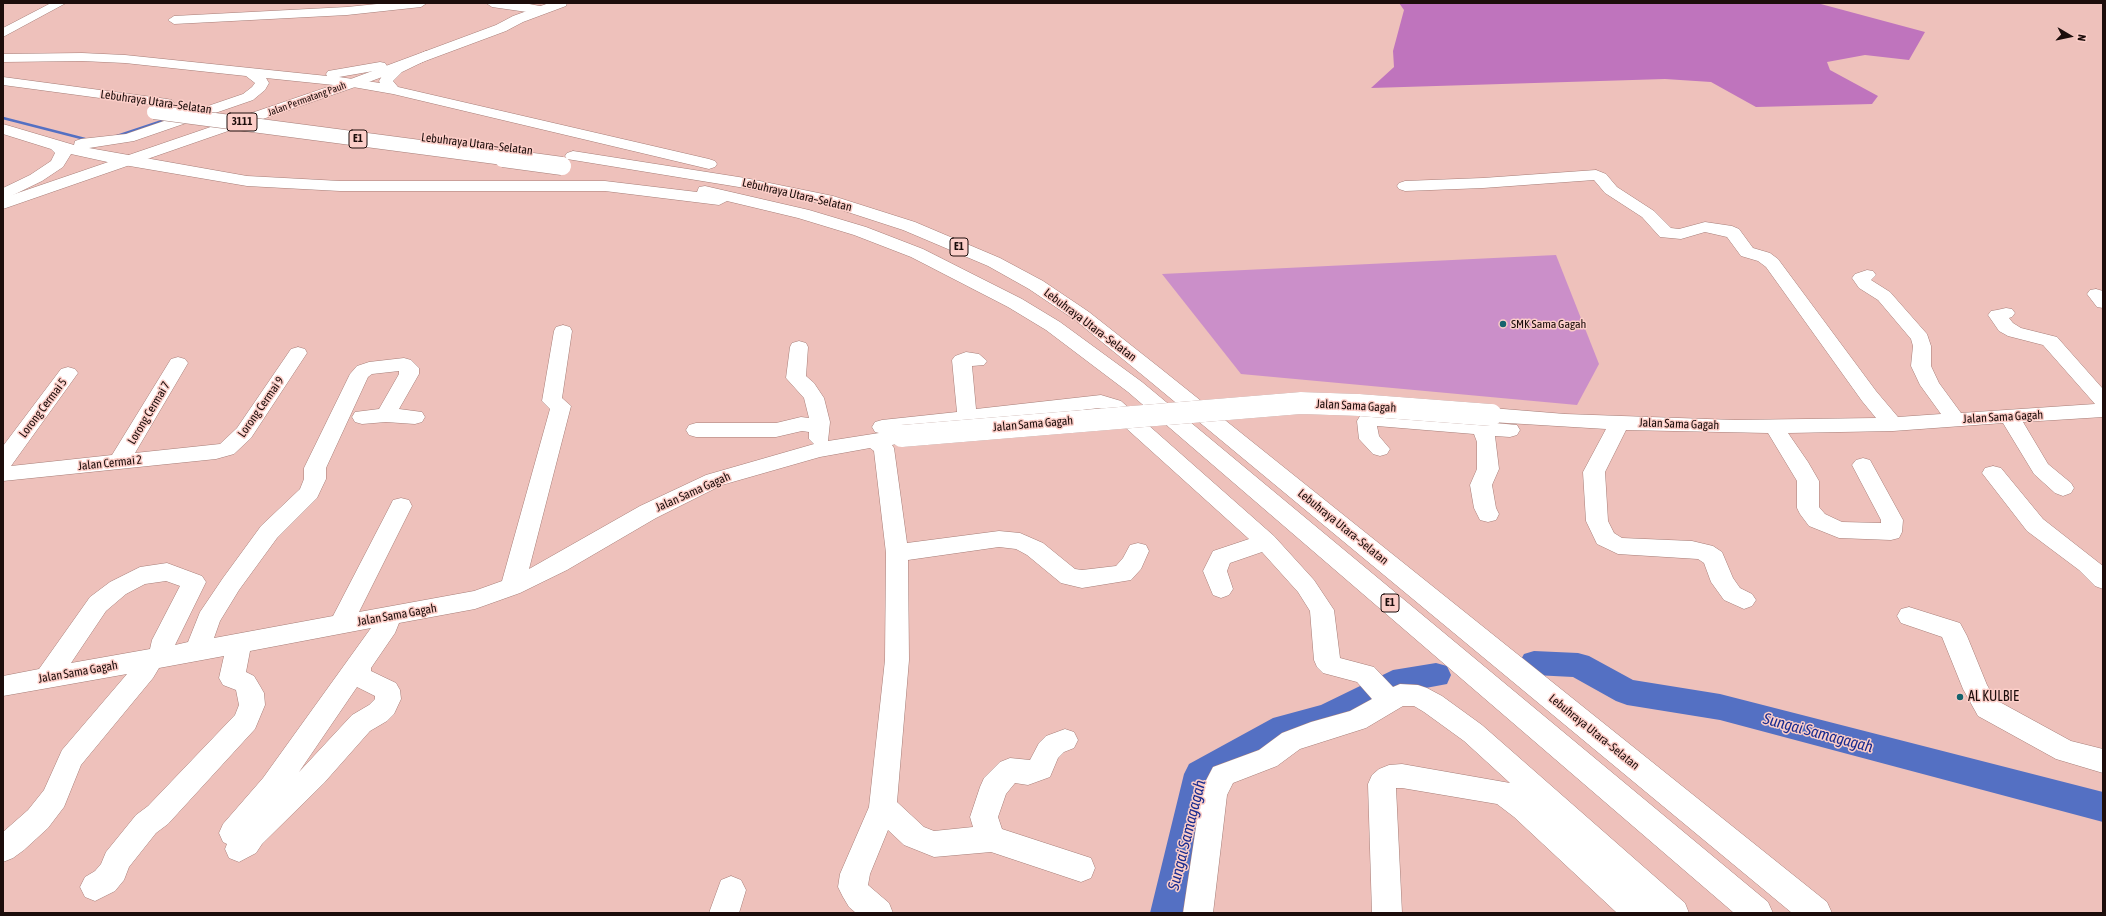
<!DOCTYPE html>
<html>
<head>
<meta charset="utf-8">
<style>
	body { margin:0 }
	#map { position:relative; width:2106px; height:916px; overflow:hidden; background:#eec1bb; font-family:"Asap Condensed",sans-serif }
	canvas { display:block }
	.frame { position:absolute; inset:0; border:4px solid #1c0d0b; pointer-events:none }
	.north { position:absolute; left:2050px; top:16px; width:40px; height:40px; -webkit-text-stroke:3px #fccec8; paint-order:stroke; rotate:99deg; font-size:11px; font-weight:700; line-height:16px; text-align:center; color:#1c0d0b }
	.north::after { content:''; display:block; margin:auto; width:14px; height:18px; background:#1c0d0b; clip-path:polygon(50% 0,100% 100%,50% 72%,0 100%) }
</style>
</head>
<body>
<div id="map">
<canvas width="2106" height="916"></canvas>
<div class="frame"></div>
<div class="north">N</div>
</div>
<script>
const g = document.querySelector('canvas').getContext('2d');
g.lineJoin = 'round';
function fillPath(path, color) {
  g.fillStyle = color;
  g.fill(path, 'evenodd');
}
function toPath(rows) {
  const path = new Path2D();
  for (const r of rows) {
    path.moveTo(r[0], r[1]);
    for (let i = 2; i < r.length; i += 2) path.lineTo(r[i], r[i + 1]);
  }
  return path;
}
function strokePath(path, color, width, dash) {
  g.strokeStyle = color;
  g.lineWidth = width;
  g.lineCap = dash ? 'butt' : 'round';
  g.setLineDash(dash || []);
  g.stroke(path);
}
function write(font, color, halo, rows, align = 'center') {
  g.font = font + ' "Asap Condensed",sans-serif';
  g.lineWidth = 3;
  g.setLineDash([]);
  g.textBaseline = 'middle';
  g.strokeStyle = halo;
  g.fillStyle = color;
  for (const [text, x, y, turn = 0] of rows) {
    g.save();
    g.translate(x, y);
    g.rotate((+turn || 0) * Math.PI / 180);
    g.textAlign = isNaN(turn) ? turn : align;
    if (halo) g.strokeText(text, 0, 0);
    g.fillText(text, 0, 0);
    g.restore();
  }
}
fillPath(toPath([
	[1556,255,1599,364,1577,405,1241,374,1162,274]
]), '#cb8fc9');
fillPath(toPath([
	[1399,3,1817,3,1925,32,1909,60,1865,55,1827,62,1830,70,1878,96,1872,104,1756,107,1711,82,1665,79,1371,88,1394,67,1393,51,1404,10]
]), '#bf74bd');
strokePath(toPath([
	[3,118,85,139],
	[117,136,165,120]
]), '#5470c3', 2.5);
fillPath(toPath([
	[1534,651,1578,653,1589,656,1633,680,1720,694,2103,792,2103,822,1720,720,1627,705,1616,701,1573,677,1534,675,1524,672,1519,663,1524,654,1534,651],
	[1436,663,1447,666,1451,675,1447,684,1399,693,1339,725,1292,738,1214,782,1186,913,1150,913,1184,774,1189,764,1273,718,1321,705,1393,670,1436,663]
]), '#5470c3');
const minor = toPath([
	[51,3,66,3,3,37,3,28,51,3],
	[387,3,427,3,421,7,347,15,174,24,168,20,174,16,347,7,387,3],
	[486,3,524,3,545,7,547,10,541,14,492,7,486,3],
	[1596,170,1606,174,1617,187,1654,211,1671,228,1679,229,1705,222,1732,226,1739,229,1753,248,1770,253,1778,259,1876,391,1898,417,1941,414,1920,385,1911,366,1913,346,1911,339,1878,300,1859,288,1852,278,1855,274,1867,270,1873,271,1876,275,1871,280,1890,292,1927,334,1931,346,1931,366,1939,383,1961,413,2095,404,2043,345,2008,336,1999,331,1988,315,1991,311,1997,310,2006,308,2012,309,2015,313,2012,317,2009,318,2013,323,2021,328,2057,337,2103,389,2103,417,2023,422,2048,464,2071,483,2074,488,2071,493,2063,496,2055,493,2034,474,2003,423,1893,431,1788,433,1808,462,1819,481,1819,507,1825,514,1842,522,1881,523,1881,520,1852,465,1856,460,1863,458,1870,460,1903,520,1902,532,1899,538,1891,540,1839,538,1809,526,1800,514,1797,508,1797,481,1768,433,1626,430,1605,472,1608,521,1614,533,1622,538,1692,541,1713,546,1722,552,1733,578,1740,588,1752,594,1756,600,1752,606,1744,609,1724,600,1711,582,1704,563,1698,559,1618,554,1597,544,1586,521,1583,472,1606,429,1491,422,1484,420,1481,415,1484,410,1491,408,1565,414,1735,420,1876,418,1862,401,1766,267,1758,261,1741,256,1727,237,1705,232,1681,239,1660,237,1642,217,1605,193,1594,180,1483,188,1405,191,1399,189,1397,186,1399,183,1405,181,1483,178,1596,170],
	[2096,289,2103,291,2103,308,2097,307,2087,294,2090,290,2096,289],
	[563,325,570,327,572,331,562,398,571,406,529,569,640,506,706,475,814,444,809,439,809,432,802,431,776,437,696,437,689,435,686,430,689,425,696,423,776,423,801,417,809,418,804,398,786,378,790,347,792,343,799,341,806,343,808,347,806,376,814,383,824,398,830,422,828,441,879,433,875,432,872,427,875,422,882,420,957,412,952,360,955,356,966,352,979,354,987,361,984,365,972,366,976,409,1101,395,1121,401,1274,536,1314,580,1334,610,1340,658,1374,667,1393,687,1400,684,1418,685,1427,688,1442,696,1482,725,1685,903,1689,913,1617,913,1514,817,1497,804,1402,788,1396,788,1402,913,1372,913,1368,784,1372,775,1379,769,1389,765,1402,764,1510,783,1464,741,1424,712,1414,706,1403,706,1366,728,1300,749,1277,766,1233,783,1227,795,1213,913,1183,913,1198,814,1199,794,1213,767,1259,750,1282,733,1311,722,1350,711,1372,699,1357,682,1323,673,1317,667,1314,660,1310,611,1298,592,1262,552,1230,563,1227,571,1233,589,1229,595,1221,598,1213,595,1203,571,1213,551,1249,539,1107,411,1099,408,908,431,912,436,909,441,892,445,894,448,907,543,999,531,1020,533,1043,543,1075,569,1082,570,1116,566,1123,558,1130,545,1138,543,1146,545,1149,551,1141,569,1131,580,1082,588,1061,583,1027,555,1016,549,999,547,908,560,909,660,897,802,924,827,934,831,973,827,970,817,980,787,984,778,1000,762,1010,758,1030,760,1039,743,1046,736,1065,729,1074,732,1078,740,1074,748,1064,752,1058,758,1050,777,1028,785,1015,783,1006,794,998,817,1002,829,1091,858,1095,868,1091,878,1081,882,991,852,934,857,904,845,888,830,870,874,868,885,889,903,893,913,856,913,849,907,843,897,838,887,840,874,869,807,885,660,886,553,874,451,870,448,820,457,722,485,656,518,567,570,520,593,475,609,399,623,395,633,371,668,371,671,396,683,400,690,401,699,394,714,387,721,370,731,324,783,262,844,256,853,239,862,229,858,225,849,227,844,223,842,219,833,223,824,263,778,371,628,250,651,246,672,254,676,260,686,264,693,265,705,255,729,168,824,156,833,129,867,124,880,115,891,95,901,85,897,80,887,85,877,95,871,101,864,106,852,136,815,148,806,235,715,239,705,236,690,223,685,219,678,224,656,159,668,153,678,81,765,64,807,48,828,24,850,13,858,3,862,3,832,28,810,44,790,62,750,127,674,3,696,3,676,39,669,90,597,110,582,140,567,167,563,202,576,206,582,175,645,188,642,200,612,223,578,261,526,300,489,304,479,304,468,350,374,357,366,369,362,404,358,411,360,419,368,419,374,399,409,422,412,425,417,422,422,415,424,386,422,362,424,355,422,352,417,355,412,379,409,399,374,399,371,372,374,368,377,326,468,326,479,317,498,277,538,239,590,220,621,214,638,333,616,390,506,393,500,401,498,409,500,412,506,359,612,474,591,502,581,550,409,542,401,554,331,556,327,563,325],
	[166,581,180,586,152,640,150,649,71,663,106,611,126,594,145,584,166,581],
	[357,687,375,696,375,699,369,705,352,715,299,772,357,687],
	[298,347,305,349,307,353,251,438,234,454,216,459,3,481,3,446,61,369,68,367,75,369,78,373,11,466,112,455,171,359,178,357,185,359,188,363,135,453,220,444,237,428,291,349,298,347],
	[1371,412,1517,425,1520,430,1517,435,1510,437,1495,436,1499,469,1492,485,1496,508,1499,514,1496,520,1488,522,1480,520,1474,508,1470,485,1477,469,1477,442,1474,434,1377,426,1379,436,1390,449,1387,454,1380,456,1373,454,1359,439,1357,421,1360,416,1371,412],
	[1993,466,2001,468,2043,519,2103,566,2103,589,2095,586,2079,570,2027,531,1982,473,1985,468,1993,466],
	[1909,607,1960,623,1967,636,1987,685,1996,700,2071,741,2103,749,2103,773,2056,759,1978,716,1963,689,1942,637,1901,623,1897,616,1901,609,1909,607],
	[731,876,741,880,746,890,739,913,709,913,721,880,731,876]
]);
const major = toPath([
	[549,3,567,3,566,6,523,22,506,31,358,86,3,209,3,198,348,80,496,25,513,16,549,3]
]);
const highway = toPath([
	[426,51,431,52,433,55,431,58,402,72,393,81,398,87,709,159,715,161,717,164,715,167,709,169,393,94,353,87,266,78,269,83,265,90,253,100,134,141,89,148,247,176,340,181,605,181,697,192,699,187,705,186,809,210,866,227,923,249,1022,299,1060,322,1142,382,1768,902,1773,913,1734,913,1128,392,1046,330,1008,307,911,257,854,235,798,218,727,201,719,205,605,191,340,191,247,186,112,163,71,154,63,167,42,181,3,200,3,188,30,175,51,161,55,153,51,149,3,134,3,124,74,145,75,141,81,139,126,134,243,94,252,87,255,83,246,76,125,63,82,61,3,62,3,54,82,53,125,55,327,76,326,74,328,71,380,62,385,63,387,66,385,69,339,77,380,83,379,81,382,76,392,66,426,51],
	[3,77,167,99,172,100,174,103,172,106,167,107,3,85,3,77],
	[573,151,745,178,833,196,915,222,1000,258,1043,281,1089,312,1160,368,1827,902,1832,913,1792,913,1146,378,1075,320,1029,289,988,266,903,230,823,204,745,188,567,159,565,156,567,153,573,151]
]);
strokePath(minor, '#a67d77', 1);
strokePath(major, '#a67d77', 1);
strokePath(highway, '#a67d77', 1);
fillPath(minor, '#fff');
fillPath(major, '#fff');
fillPath(highway, '#fff');
const minorBridge = toPath([
	[902,436,1301,403,1359,405,1491,415]
]);
const highwayBridgeFar1 = toPath([
	[154,112,511,159]
]);
const highwayBridge = toPath([
	[503,158,562,166]
]);
strokePath(minorBridge, '#a67d77', 22, []);
strokePath(highwayBridgeFar1, '#a67d77', 15, []);
strokePath(highwayBridge, '#a67d77', 19, []);
strokePath(minorBridge, '#fff', 22);
strokePath(highwayBridgeFar1, '#fff', 14);
strokePath(highwayBridge, '#fff', 18);
for (const [x, y, r, color] of [
	[1503,324,4,"#16636d"],
	[1960,697,4,"#16636d"]
]) {
  const dot = new Path2D();
  dot.arc(x, y, r, 0, 2 * Math.PI);
  g.fillStyle = color;
  g.fill(dot);
  strokePath(dot, '#fccec8', 1.5);
}
write('10px', '#1c0d0b', '#fccec8', [
	["Jalan Permatang Pauh",307,99,-20]
]);
for (const [x, y, w] of [
	[242,122,30],
	[358,139,18],
	[959,247,18],
	[1390,603,18]
]) {
  const box = new Path2D();
  box.roundRect(x - w / 2, y - 9, w, 18, 3);
  g.fillStyle = '#fccec8';
  g.fill(box);
  strokePath(box, '#1c0d0b', 1);
}
write('bold 11px', '#1c0d0b', null, [
	["3111",242,122],
	["E1",358,139],
	["E1",959,247],
	["E1",1390,603]
]);
write('12px', '#1c0d0b', '#fccec8', [
	["Lebuhraya Utara–Selatan",156,102,8],
	["Lebuhraya Utara–Selatan",477,144,7],
	["Lebuhraya Utara–Selatan",797,195,13],
	["Lebuhraya Utara–Selatan",1090,325,37],
	["Jalan Sama Gagah",1356,406,3],
	["Lorong Cermai 9",261,407,-55],
	["Lorong Cermai 5",43,408,-53],
	["Lorong Cermai 7",149,413,-59],
	["Jalan Sama Gagah",2003,417,-3],
	["Jalan Sama Gagah",1033,424,-5],
	["Jalan Sama Gagah",1679,424,2],
	["Jalan Cermai 2",110,463,-6],
	["Jalan Sama Gagah",693,492,-24],
	["Lebuhraya Utara–Selatan",1343,527,39],
	["Jalan Sama Gagah",397,615,-10],
	["Jalan Sama Gagah",78,672,-10],
	["Lebuhraya Utara–Selatan",1594,732,39]
]);
write('12px', '#1c0d0b', '#fccec8', [
	["SMK Sama Gagah",1511,324]
], 'left');
write('14px', '#1c0d0b', '#fccec8', [
	["AL KULBIE",1968,697]
], 'left');
write('italic 16px', '#1a2c8f', '#fccec8', [
	["Sungai Samagagah",1818,733,15],
	["Sungai Samagagah",1187,835,-76]
]);
</script>
</body>
</html>
